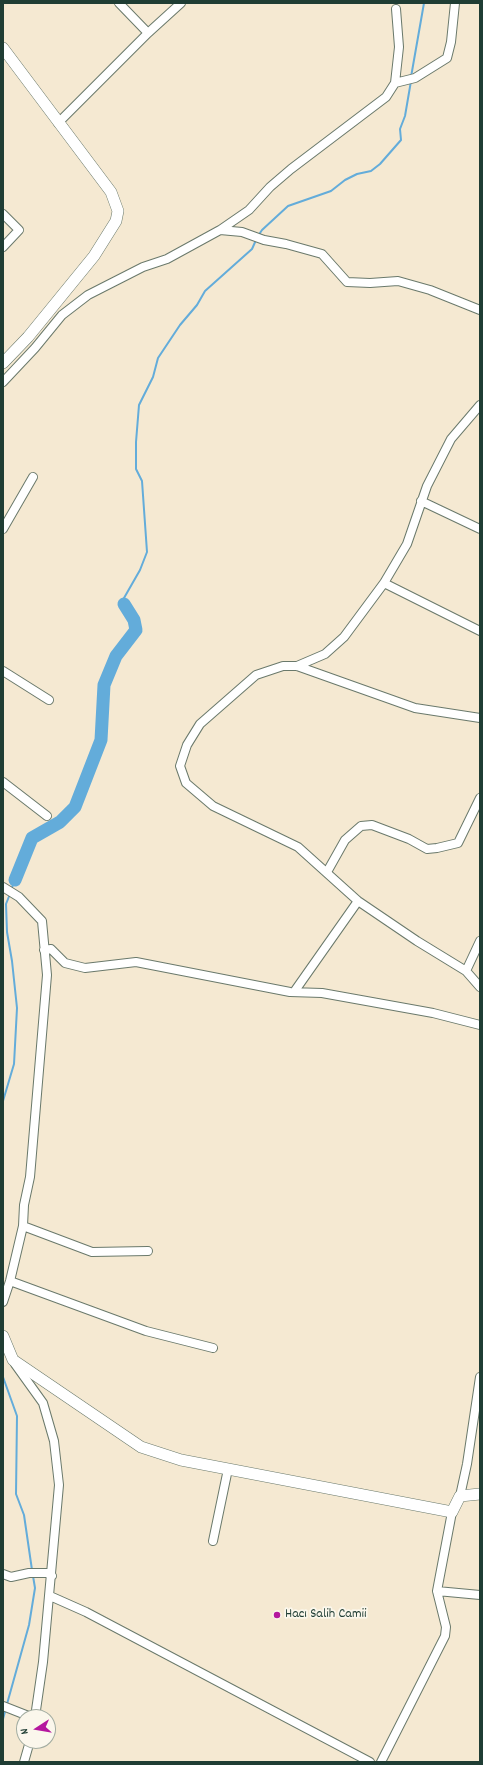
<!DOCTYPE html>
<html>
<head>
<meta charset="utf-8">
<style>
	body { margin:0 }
	#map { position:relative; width:483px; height:1765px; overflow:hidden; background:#f5e9d2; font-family:Dekko,sans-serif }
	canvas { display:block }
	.frame { position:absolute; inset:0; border:4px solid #1f3d34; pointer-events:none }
	.north { position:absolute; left:16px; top:1709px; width:40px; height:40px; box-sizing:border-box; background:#fbf7ec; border:1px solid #a3ada2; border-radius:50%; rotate:258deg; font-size:11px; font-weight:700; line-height:16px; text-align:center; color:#1f3d34 }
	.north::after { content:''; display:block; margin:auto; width:14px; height:18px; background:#b5179e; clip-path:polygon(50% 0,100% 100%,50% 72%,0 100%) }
</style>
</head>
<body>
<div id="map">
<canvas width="483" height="1765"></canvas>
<div class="frame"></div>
<div class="north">N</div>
</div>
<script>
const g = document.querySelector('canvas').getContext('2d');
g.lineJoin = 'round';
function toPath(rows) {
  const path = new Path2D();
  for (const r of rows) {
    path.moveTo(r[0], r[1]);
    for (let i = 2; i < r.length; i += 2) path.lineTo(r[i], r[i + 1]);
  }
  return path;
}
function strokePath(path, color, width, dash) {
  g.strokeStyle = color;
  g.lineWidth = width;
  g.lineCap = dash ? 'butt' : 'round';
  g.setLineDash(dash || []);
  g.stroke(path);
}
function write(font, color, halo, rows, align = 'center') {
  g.font = font + ' Dekko,sans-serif';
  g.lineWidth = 3.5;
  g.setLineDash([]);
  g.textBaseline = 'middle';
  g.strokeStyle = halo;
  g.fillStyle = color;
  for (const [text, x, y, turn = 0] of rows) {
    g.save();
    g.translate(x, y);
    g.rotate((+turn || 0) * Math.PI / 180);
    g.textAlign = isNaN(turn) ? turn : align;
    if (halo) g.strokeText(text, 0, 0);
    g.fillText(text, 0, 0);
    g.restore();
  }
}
strokePath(toPath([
	[411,77,424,3],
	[258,236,262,230,288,206,331,191,345,180,357,174,371,171,380,164,401,140,400,129,405,116,411,81],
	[124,604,124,598,140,570,147,552,142,481,136,469,136,442,139,405,153,377,158,358,180,325,197,305,205,291,252,249,256,240],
	[11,890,15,880],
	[3,1101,14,1064,17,1008,12,961,7,932,6,904,10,894],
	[3,1377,17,1416,16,1494,24,1515,32,1570],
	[7,1704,29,1625,35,1588,33,1576],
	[3,1719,6,1708]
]), '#63acda', 2);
strokePath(toPath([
	[15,880,32,838,60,822,75,807,101,740,104,685,116,656,136,630,134,620,124,604]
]), '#63acda', 13);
const street = toPath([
	[119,3,148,33],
	[395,83,415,78,447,58,451,42,455,3],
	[58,123,148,33,181,3],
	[3,214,19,230,3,247],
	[220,230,249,210,270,187,291,169,386,97,395,83,399,47,396,9],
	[3,382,35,348,62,315,88,295,143,267,167,259,220,230,242,232,264,240,286,244,322,254,347,282,370,283,398,281,430,290,480,310],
	[421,501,480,529],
	[3,529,33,477],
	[384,583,480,631],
	[297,666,325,654,344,637,384,583,407,544,427,486,451,439,480,405],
	[3,671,49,700],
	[480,718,415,708,297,666,283,666,256,675,200,724,187,745,180,766,186,783,213,806,298,847,358,901,417,941,466,971,480,987],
	[3,782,47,816],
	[327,872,345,840,361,826,372,825,409,839,427,849,437,848,458,843,480,798],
	[3,887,19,897,42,921,47,975,30,1177,24,1205,23,1226,10,1281,3,1302],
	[44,950,51,949,65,963,85,968,136,962,290,992,322,993,433,1013,480,1025],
	[466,971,480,941],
	[294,992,358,901],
	[23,1226,92,1252,148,1251],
	[10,1281,146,1331,213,1348],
	[15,1364,43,1403,54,1441,59,1485,43,1662,35,1717],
	[460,1496,467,1464,480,1377],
	[213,1541,228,1469],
	[3,1574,11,1577,29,1573,47,1573,52,1576],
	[437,1591,480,1595],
	[50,1596,86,1612,370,1762],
	[3,1706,31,1717],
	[24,1762,30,1741],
	[381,1762,445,1636,446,1627,437,1591,452,1512]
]);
const secondary = toPath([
	[3,48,111,192,118,211,116,221,94,256,28,337,3,363],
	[3,1336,13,1360,141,1447,181,1460,452,1512,460,1496,480,1494]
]);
strokePath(street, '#6a796b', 10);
strokePath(secondary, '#6a796b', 12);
strokePath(street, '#fff', 8);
strokePath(secondary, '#fff', 11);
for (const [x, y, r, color] of [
	[277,1615,4,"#b5179e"]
]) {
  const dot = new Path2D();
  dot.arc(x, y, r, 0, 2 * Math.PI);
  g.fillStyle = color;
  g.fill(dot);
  strokePath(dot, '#fbf7ec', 1.5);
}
write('14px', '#1f3d34', '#fbf7ec', [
	["Hacı Salih Camii",285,1615]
], 'left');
</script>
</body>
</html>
